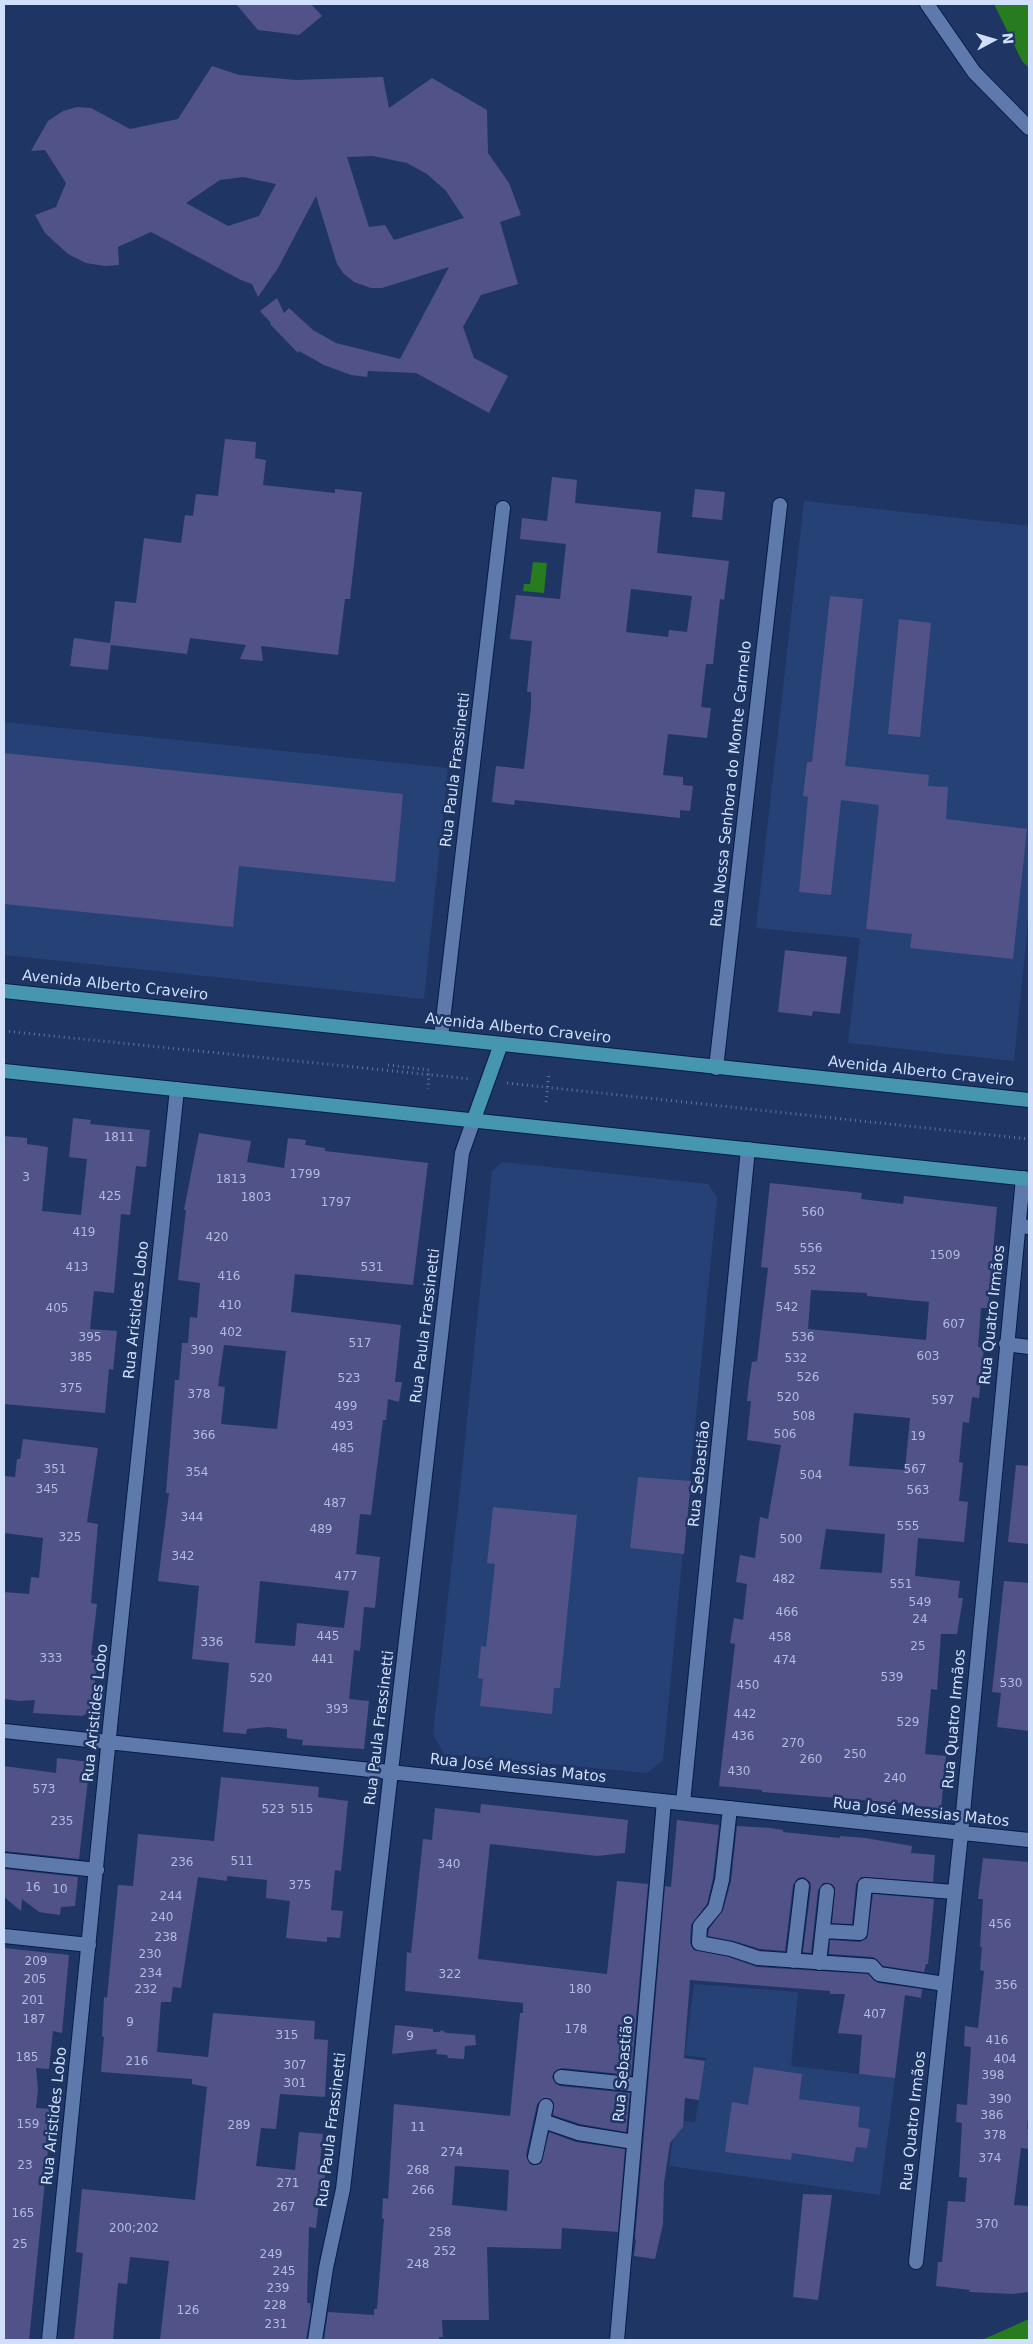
<!DOCTYPE html>
<html>
<head>
<meta charset="utf-8">
<style>
	body { margin:0 }
	#map { position:relative; width:1033px; height:2344px; overflow:hidden; background:#1f3664; font-family:"DejaVu Sans",sans-serif }
	canvas { display:block }
	.frame { position:absolute; inset:0; border:5px solid #cfdffc; pointer-events:none }
	.north { position:absolute; left:968px; top:15px; width:50px; height:50px; -webkit-text-stroke:4px #1f3664; paint-order:stroke; rotate:84deg; font-size:14px; font-weight:700; line-height:20px; text-align:center; color:#cfdffc }
	.north::after { content:''; display:block; margin:auto; width:18px; height:22px; background:#cfdffc; clip-path:polygon(50% 0,100% 100%,50% 72%,0 100%) }
</style>
</head>
<body>
<div id="map">
<canvas width="1033" height="2344"></canvas>
<div class="frame"></div>
<div class="north">N</div>
</div>
<script>
const g = document.querySelector('canvas').getContext('2d');
g.lineJoin = 'round';
function fillPath(path, color) {
  g.fillStyle = color;
  g.fill(path, 'evenodd');
}
function toPath(rows) {
  const path = new Path2D();
  for (const r of rows) {
    path.moveTo(r[0], r[1]);
    for (let i = 2; i < r.length; i += 2) path.lineTo(r[i], r[i + 1]);
  }
  return path;
}
function strokePath(path, color, width, dash) {
  g.strokeStyle = color;
  g.lineWidth = width;
  g.lineCap = dash ? 'butt' : 'round';
  g.setLineDash(dash || []);
  g.stroke(path);
}
function write(font, color, halo, rows, align = 'center') {
  g.font = font + ' "DejaVu Sans",sans-serif';
  g.lineWidth = 5;
  g.setLineDash([]);
  g.textBaseline = 'middle';
  g.strokeStyle = halo;
  g.fillStyle = color;
  for (const [text, x, y, turn = 0] of rows) {
    g.save();
    g.translate(x, y);
    g.rotate((+turn || 0) * Math.PI / 180);
    g.textAlign = isNaN(turn) ? turn : align;
    if (halo) g.strokeText(text, 0, 0);
    g.fillText(text, 0, 0);
    g.restore();
  }
}
fillPath(toPath([
	[804,501,1029,526,1029,913,1014,1061,848,1043,860,938,756,928],
	[4,722,448,768,424,999,4,955],
	[502,1162,708,1184,717,1197,663,1760,647,1773,444,1754,433,1734,461,1480,492,1171],
	[694,1984,798,1992,791,2066,895,2078,880,2195,669,2166,676,2120,695,2122,706,2058,685,2055]
]), '#264175');
fillPath(toPath([
	[994,4,1029,4,1029,68,1022,61],
	[533,562,547,563,544,593,523,591,524,584,530,584],
	[1029,2319,1029,2340,982,2340]
]), '#267c1e');
fillPath(toPath([
	[236,4,311,4,322,16,299,35,258,30],
	[212,66,239,75,296,80,383,77,389,108,432,78,487,110,488,153,509,183,521,215,500,222,518,284,481,295,463,327,474,358,508,376,489,413,416,373,368,371,367,377,351,375,324,365,299,351,298,353,270,324,271,323,260,311,277,298,284,313,289,308,313,330,336,343,400,359,449,267,382,288,371,288,354,282,343,273,337,264,316,196,278,268,258,297,252,284,241,280,151,232,118,247,119,265,105,266,86,263,68,254,45,233,35,215,56,207,66,183,45,150,31,151,48,121,63,111,77,107,91,108,130,129,178,119],
	[373,156,407,163,427,174,446,191,464,218,394,240,385,225,369,227,347,157],
	[243,177,276,184,259,216,228,226,186,203,220,180],
	[225,439,256,442,255,458,266,460,263,485,335,493,335,489,362,492,350,599,345,599,338,655,261,646,263,661,240,659,246,645,190,638,187,654,111,645,108,670,70,666,74,638,110,643,115,601,136,603,144,538,181,543,185,515,193,516,196,494,218,496],
	[552,477,577,480,575,503,661,512,657,553,729,561,724,600,720,599,713,664,706,664,701,707,711,708,707,738,668,734,663,775,683,777,683,785,693,786,690,811,680,810,680,818,515,800,514,805,492,802,496,766,524,769,531,707,531,692,527,692,532,641,510,639,516,595,560,599,566,544,520,539,522,518,547,521],
	[631,589,692,596,687,632,669,630,668,637,626,632],
	[695,489,725,492,722,520,692,517],
	[830,596,863,599,845,766,929,775,928,786,948,787,946,819,1027,829,1013,959,910,948,912,934,866,929,879,805,841,800,831,895,799,892,808,797,803,796,807,762,812,762],
	[899,619,931,623,920,737,888,734],
	[4,753,403,794,395,882,239,866,233,927,4,904],
	[785,950,847,957,840,1014,813,1011,812,1016,778,1012],
	[73,1118,91,1120,90,1124,150,1130,146,1167,136,1166,130,1215,121,1214,114,1293,94,1291,90,1329,117,1331,113,1370,109,1369,105,1413,4,1404,4,1136,27,1138,27,1144,48,1147,42,1211,81,1215,87,1159,69,1157],
	[199,1133,251,1141,247,1162,284,1168,288,1138,306,1140,305,1145,325,1148,325,1151,428,1163,413,1285,295,1274,291,1312,401,1325,395,1382,402,1382,399,1402,388,1399,386,1420,383,1420,371,1515,360,1514,356,1554,380,1557,375,1608,364,1607,360,1651,354,1650,349,1699,369,1701,364,1749,302,1745,303,1740,287,1738,287,1729,268,1727,247,1729,246,1734,223,1732,229,1663,192,1659,199,1586,158,1581,169,1493,166,1493,175,1380,179,1380,182,1343,188,1343,190,1317,197,1318,200,1283,178,1280,186,1210,184,1210],
	[224,1345,286,1351,277,1429,221,1424,225,1387,218,1386],
	[260,1581,349,1591,344,1628,297,1623,295,1646,255,1643],
	[770,1183,862,1193,861,1199,903,1204,904,1196,997,1207,988,1308,981,1308,978,1347,984,1347,979,1398,972,1397,969,1423,963,1422,961,1441,959,1462,963,1463,959,1501,968,1502,964,1542,918,1538,915,1576,960,1581,958,1598,963,1598,957,1634,941,1634,937,1690,931,1689,925,1754,946,1756,941,1809,913,1805,913,1804,762,1792,762,1790,719,1786,735,1644,730,1643,734,1618,743,1620,747,1584,736,1582,740,1555,755,1558,760,1517,768,1519,781,1445,747,1440,751,1401,747,1401,749,1382,752,1362,757,1361,768,1268,761,1267],
	[811,1290,867,1293,867,1296,929,1302,926,1340,808,1329],
	[854,1413,910,1418,905,1470,849,1466],
	[826,1529,885,1534,882,1573,820,1569],
	[23,1439,98,1448,87,1522,98,1524,91,1603,97,1604,91,1655,95,1656,96,1670,92,1711,82,1716,33,1713,35,1700,19,1701,4,1699,4,1592,29,1594,31,1577,39,1578,43,1538,4,1533,4,1476,15,1477,17,1459,20,1459],
	[1016,1465,1029,1466,1029,1544,1008,1542],
	[638,1477,691,1481,684,1554,630,1548],
	[493,1507,577,1515,560,1688,554,1688,552,1714,480,1706,483,1679,478,1678,481,1646,486,1647,495,1564,487,1563],
	[1004,1581,1029,1583,1029,1731,997,1727,1001,1693,992,1692],
	[57,1758,90,1762,79,1859,4,1851,4,1766,56,1773],
	[221,1777,319,1787,318,1797,348,1801,341,1871,335,1870,331,1910,343,1911,340,1938,327,1937,327,1942,286,1938,290,1901,266,1898,267,1880,227,1876,227,1881,198,1877,181,1988,173,1987,171,2002,161,2002,157,2052,208,2057,213,2013,315,2021,314,2039,328,2040,325,2097,280,2094,276,2129,261,2128,256,2166,295,2170,299,2132,323,2134,319,2172,325,2173,323,2203,319,2202,316,2228,309,2227,307,2303,310,2303,311,2311,306,2340,160,2340,169,2261,130,2257,127,2284,118,2283,113,2340,74,2340,83,2253,76,2252,82,2189,195,2200,207,2087,192,2084,192,2079,101,2072,104,2037,102,2036,104,1997,107,1998,118,1885,133,1886,138,1834,214,1841],
	[481,1804,628,1820,625,1853,597,1856,490,1844,478,1959,607,1974,617,1881,648,1884,631,2075,562,2068,554,2072,552,2077,556,2084,560,2086,630,2093,626,2132,580,2124,553,2115,554,2103,551,2099,544,2098,537,2104,526,2155,530,2164,537,2165,541,2163,549,2132,576,2142,625,2149,618,2232,562,2228,561,2249,487,2247,489,2320,442,2320,443,2337,439,2337,439,2340,324,2340,328,2312,374,2315,374,2309,377,2309,384,2219,382,2218,383,2198,388,2199,394,2104,510,2116,520,2013,523,2013,523,2003,405,1991,407,1952,411,1953,423,1839,432,1840,435,1808,480,1813],
	[455,2166,509,2170,507,2211,452,2205],
	[677,1820,719,1825,713,1878,707,1904,691,1925,690,1943,694,1950,729,1957,757,1967,868,1974,878,1983,922,1989,921,1998,905,1995,895,2078,859,2074,862,2035,838,2033,845,1994,830,1994,830,1991,690,1980,684,2058,705,2061,699,2100,685,2098,683,2127,670,2143,664,2183,663,2224,655,2259,634,2256,636,2240,635,2239,665,1886,671,1887],
	[737,1826,771,1828,783,1830,783,1832,840,1838,840,1836,865,1838,912,1846,911,1853,935,1855,933,1882,861,1877,856,1884,852,1924,832,1923,835,1888,832,1884,823,1883,818,1890,811,1953,803,1952,811,1887,810,1882,804,1877,798,1878,793,1885,785,1951,760,1949,734,1941,708,1936,709,1929,723,1910,731,1881],
	[983,1858,1029,1862,1029,2109,1027,2129,1029,2129,1029,2149,1021,2148,1014,2205,1029,2206,1029,2292,1013,2294,969,2292,970,2290,936,2286,938,2262,942,2262,948,2201,965,2202,967,2178,959,2177,962,2123,956,2122,957,2104,967,2105,971,2047,964,2046,965,2026,978,2028,984,1971,980,1970,982,1947,980,1947,983,1899,978,1899],
	[4,1869,78,1877,75,1906,61,1907,60,1915,39,1912,22,1899,21,1911,4,1897],
	[873,1894,934,1899,928,1964,926,1964,924,1972,883,1966,873,1957,829,1954,830,1940,860,1942,867,1938],
	[4,1948,69,1955,62,2033,53,2031,49,2069,36,2068,38,2089,36,2108,55,2109,51,2141,49,2141,29,2340,4,2340],
	[395,2025,433,2029,433,2032,440,2032,441,2030,447,2033,475,2035,476,2045,465,2046,464,2059,448,2058,447,2055,436,2054,437,2049,392,2054],
	[754,2067,802,2074,799,2099,860,2107,858,2127,870,2129,867,2148,856,2147,853,2162,792,2153,791,2160,725,2152,732,2102,748,2105],
	[803,2194,832,2195,818,2300,793,2297]
]), '#515287');
const service = toPath([
	[1019,1226,1029,1227],
	[1006,1344,1029,1347],
	[730,1808,722,1880,715,1908,700,1926,699,1943,731,1949,758,1958,872,1966,879,1974,945,1984],
	[823,1931,860,1933,865,1885,954,1892],
	[793,1961,802,1886],
	[819,1963,827,1891],
	[561,2077,639,2085],
	[543,2121,578,2133,634,2142],
	[535,2157,546,2106]
]);
const minor = toPath([
	[927,4,974,72,1029,128],
	[441,1037,503,508],
	[716,1068,780,505],
	[4,1731,1029,1840],
	[683,1803,748,1149],
	[4,1860,97,1870],
	[4,1936,89,1945],
	[916,2262,961,1834,1023,1178],
	[49,2340,111,1717,177,1089],
	[315,2340,326,2268,343,2189,462,1153,474,1119],
	[617,2340,664,1801]
]);
const primary = toPath([
	[4,991,1029,1100],
	[4,1071,1029,1179],
	[474,1119,501,1044]
]);
strokePath(service, '#071c47', 16);
strokePath(minor, '#071c47', 16);
strokePath(primary, '#071c47', 16);
strokePath(toPath([
	[4,1031,471,1079],
	[388,1065,429,1070,428,1089],
	[507,1083,1029,1139],
	[546,1102,549,1073]
]), '#5f749c', 3, [1, 4]);
strokePath(service, '#5e7aac', 14);
strokePath(minor, '#5e7aac', 14);
strokePath(primary, '#4596ae', 14);
write('12px', '#b0bcdf', null, [
	["1811",119,1138],
	["1799",305,1175],
	["3",26,1178],
	["1813",231,1180],
	["425",110,1197],
	["1803",256,1198],
	["1797",336,1203],
	["560",813,1213],
	["419",84,1233],
	["420",217,1238],
	["556",811,1249],
	["1509",945,1256],
	["413",77,1268],
	["531",372,1268],
	["552",805,1271],
	["416",229,1277],
	["410",230,1306],
	["542",787,1308],
	["405",57,1309],
	["607",954,1325],
	["402",231,1333],
	["395",90,1338],
	["536",803,1338],
	["517",360,1344],
	["390",202,1351],
	["603",928,1357],
	["385",81,1358],
	["532",796,1359],
	["526",808,1378],
	["523",349,1379],
	["375",71,1389],
	["378",199,1395],
	["520",788,1398],
	["597",943,1401],
	["499",346,1407],
	["508",804,1417],
	["493",342,1427],
	["506",785,1435],
	["366",204,1436],
	["19",918,1437],
	["485",343,1449],
	["351",55,1470],
	["567",915,1470],
	["354",197,1473],
	["504",811,1476],
	["345",47,1490],
	["563",918,1491],
	["487",335,1504],
	["344",192,1518],
	["555",908,1527],
	["489",321,1530],
	["325",70,1538],
	["500",791,1540],
	["342",183,1557],
	["477",346,1577],
	["482",784,1580],
	["551",901,1585],
	["549",920,1603],
	["466",787,1613],
	["24",920,1620],
	["445",328,1637],
	["458",780,1638],
	["336",212,1643],
	["25",918,1647],
	["333",51,1659],
	["441",323,1660],
	["474",785,1661],
	["539",892,1678],
	["520",261,1679],
	["530",1011,1684],
	["450",748,1686],
	["393",337,1710],
	["442",745,1715],
	["529",908,1723],
	["436",743,1737],
	["270",793,1744],
	["250",855,1755],
	["260",811,1760],
	["430",739,1772],
	["240",895,1779],
	["573",44,1790],
	["523",273,1810],
	["515",302,1810],
	["235",62,1822],
	["511",242,1862],
	["236",182,1863],
	["340",449,1865],
	["375",300,1886],
	["16",33,1888],
	["10",60,1890],
	["244",171,1897],
	["240",162,1918],
	["456",1000,1925],
	["238",166,1938],
	["230",150,1955],
	["209",36,1962],
	["234",151,1974],
	["322",450,1975],
	["205",35,1980],
	["356",1006,1986],
	["232",146,1990],
	["180",580,1990],
	["201",33,2001],
	["407",875,2015],
	["187",34,2020],
	["9",130,2023],
	["178",576,2030],
	["315",287,2036],
	["9",410,2037],
	["416",997,2041],
	["185",27,2058],
	["404",1005,2060],
	["216",137,2062],
	["307",295,2066],
	["398",993,2076],
	["301",295,2084],
	["390",1000,2100],
	["386",992,2116],
	["159",28,2125],
	["289",239,2126],
	["11",418,2128],
	["378",995,2136],
	["274",452,2153],
	["374",990,2159],
	["23",25,2166],
	["268",418,2171],
	["271",288,2184],
	["266",423,2191],
	["267",284,2208],
	["165",23,2214],
	["370",987,2225],
	["200;202",134,2229],
	["258",440,2233],
	["25",20,2245],
	["252",445,2252],
	["249",271,2255],
	["248",418,2265],
	["245",284,2272],
	["239",278,2289],
	["228",275,2306],
	["126",188,2311],
	["231",276,2325]
]);
write('15px', '#cfdffc', '#1f3664', [
	["Rua Paula Frassinetti",456,770,-83],
	["Rua Nossa Senhora do Monte Carmelo",732,784,-84],
	["Avenida Alberto Craveiro",115,986,6],
	["Avenida Alberto Craveiro",518,1029,6],
	["Avenida Alberto Craveiro",921,1072,6],
	["Rua Aristides Lobo",137,1310,-84],
	["Rua Quatro Irmãos",993,1315,-84],
	["Rua Paula Frassinetti",426,1326,-83],
	["Rua Sebastião",700,1474,-84],
	["Rua Aristides Lobo",96,1713,-84],
	["Rua Quatro Irmãos",955,1719,-85],
	["Rua Paula Frassinetti",380,1728,-83],
	["Rua José Messias Matos",518,1769,6],
	["Rua José Messias Matos",921,1813,6],
	["Rua Sebastião",624,2069,-85],
	["Rua Aristides Lobo",55,2116,-84],
	["Rua Quatro Irmãos",914,2121,-84],
	["Rua Paula Frassinetti",332,2130,-83]
]);
</script>
</body>
</html>
